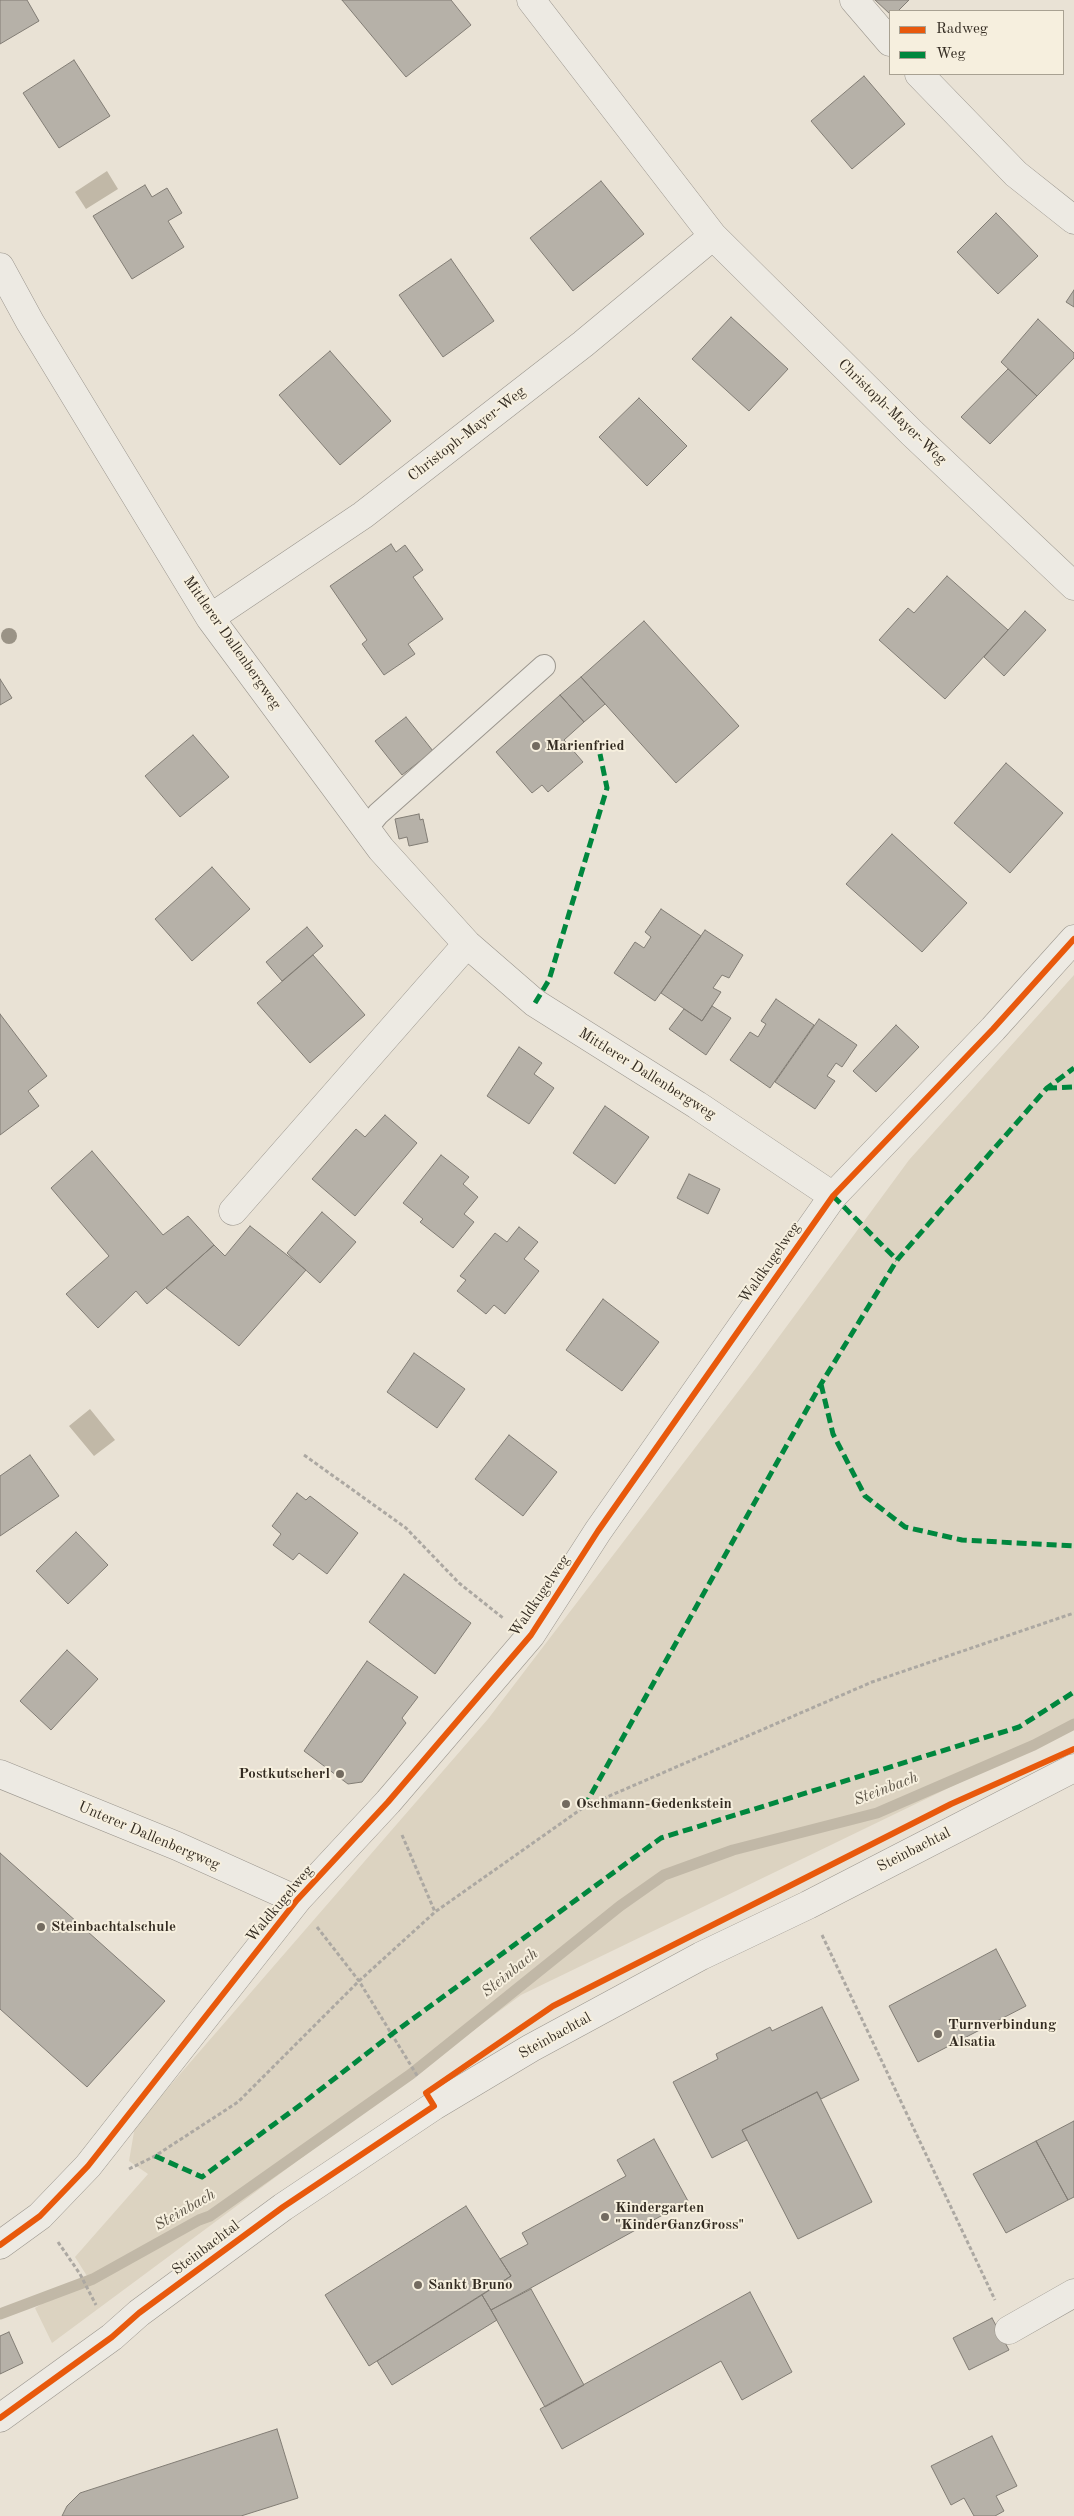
<!DOCTYPE html>
<html>
<head>
<meta charset="utf-8">
<style>
	body { margin:0 }
	#map { position:relative; width:1074px; height:2516px; overflow:hidden; background:#e9e2d5; font-family:"Old Standard TT",serif }
	canvas { display:block }
	.legend { position:absolute; left:889px; top:10px; width:175px; height:65px; box-sizing:border-box; background:#f6efde; border:1px solid #a8a192; margin:0; padding:6px 9px; list-style:none; font-size:15px; color:#332b21 }
	.legend li { display:flex; align-items:center; gap:10px; height:25px }
	.legend b { width:25px; border:1px solid #a8a192 }
</style>
</head>
<body>
<div id="map">
<canvas width="1074" height="2516"></canvas>
<ul class="legend">
<li><b style="height:6px;background:#e8590c"></b>Radweg</li>
<li><b style="height:6px;background:#00873e"></b>Weg</li>
</ul>
</div>
<script>
const g = document.querySelector('canvas').getContext('2d');
g.lineJoin = 'round';
function fillPath(path, color) {
  g.fillStyle = color;
  g.fill(path, 'evenodd');
}
function toPath(rows) {
  const path = new Path2D();
  for (const r of rows) {
    path.moveTo(r[0], r[1]);
    for (let i = 2; i < r.length; i += 2) path.lineTo(r[i], r[i + 1]);
  }
  return path;
}
function strokePath(path, color, width, dash) {
  g.strokeStyle = color;
  g.lineWidth = width;
  g.lineCap = dash ? 'butt' : 'round';
  g.setLineDash(dash || []);
  g.stroke(path);
}
function write(font, color, halo, rows, align = 'center') {
  g.font = font + ' "Old Standard TT",serif';
  g.lineWidth = 4;
  g.setLineDash([]);
  g.textBaseline = 'middle';
  g.strokeStyle = halo;
  g.fillStyle = color;
  for (const [text, x, y, turn = 0] of rows) {
    g.save();
    g.translate(x, y);
    g.rotate((+turn || 0) * Math.PI / 180);
    g.textAlign = isNaN(turn) ? turn : align;
    if (halo) g.strokeText(text, 0, 0);
    g.fillText(text, 0, 0);
    g.restore();
  }
}
fillPath(toPath([
	[1074,975,1074,1730,959,1783,521,1995,52,2343,35,2308,87,2276,75,2257,148,2174,129,2161,135,2126,488,1719,756,1368,909,1160]
]), '#dcd3c1');
fillPath(toPath([
	[107,171,118,189,86,209,75,192],
	[90,1409,115,1440,94,1456,69,1426]
]), '#c1b8a7');
strokePath(toPath([
	[0,2314,93,2279,199,2220,210,2216,411,2074,620,1906,664,1875,733,1850,877,1813,1034,1745,1074,1724]
]), '#c1b8a7', 11);
const building = toPath([
	[0,0,27,0,39,21,0,44,0,0],
	[342,0,451,0,471,25,406,77,342,0],
	[875,0,909,0,898,11,890,11,890,14,875,0],
	[74,60,110,116,59,148,23,93,74,60],
	[864,76,905,124,852,169,811,121,864,76],
	[601,181,644,234,573,291,530,238,601,181],
	[145,185,152,197,167,188,182,213,168,221,184,247,132,279,93,216,145,185],
	[996,213,1038,256,998,294,957,252,996,213],
	[451,259,494,321,443,357,399,295,451,259],
	[1074,290,1074,307,1066,302,1074,290],
	[731,317,788,369,749,411,692,359,731,317],
	[1038,319,1074,353,1074,358,1037,396,1001,362,1038,319],
	[330,351,391,421,340,465,279,395,330,351],
	[1008,369,1037,396,990,444,961,417,1008,369],
	[639,398,687,446,647,486,599,437,639,398],
	[391,544,396,552,405,545,423,570,413,577,443,619,408,644,415,654,384,675,362,644,367,640,330,586,391,544],
	[947,576,1008,630,945,699,879,640,908,608,914,613,947,576],
	[1025,611,1046,630,1004,676,984,657,1025,611],
	[644,621,739,726,676,783,581,677,644,621],
	[581,677,605,704,584,722,560,695,581,677],
	[0,679,12,698,0,705,0,679],
	[560,695,584,722,564,740,583,762,548,792,542,785,532,793,496,752,560,695],
	[406,717,433,751,402,775,375,741,406,717],
	[193,735,229,777,180,817,145,776,193,735],
	[1006,763,1063,813,1010,873,954,823,1006,763],
	[419,814,420,820,423,819,428,842,409,846,407,837,399,839,395,819,419,814],
	[892,834,967,903,922,952,846,884,892,834],
	[212,867,250,909,192,961,155,919,212,867],
	[661,909,701,936,655,1001,614,973,635,942,644,948,651,937,645,932,661,909],
	[307,927,323,946,282,981,266,962,307,927],
	[705,930,743,955,729,978,722,975,713,988,721,992,702,1021,661,993,705,930],
	[313,955,365,1015,310,1063,257,1003,313,955],
	[776,999,814,1025,770,1088,730,1060,750,1032,758,1037,766,1024,761,1021,776,999],
	[712,1006,731,1018,706,1055,669,1029,684,1009,702,1021,712,1006],
	[0,1014,47,1076,28,1091,39,1106,0,1135,0,1014],
	[819,1019,857,1045,842,1067,836,1063,827,1076,835,1081,815,1109,775,1082,819,1019],
	[896,1025,919,1047,876,1092,853,1071,896,1025],
	[519,1047,542,1063,534,1074,554,1088,529,1124,487,1096,519,1047],
	[605,1106,649,1137,615,1184,573,1153,605,1106],
	[385,1115,417,1143,355,1216,312,1179,356,1129,365,1137,385,1115],
	[92,1151,163,1235,188,1216,214,1245,147,1304,136,1291,98,1328,66,1294,109,1256,51,1188,92,1151],
	[441,1155,469,1177,463,1184,478,1197,464,1214,474,1222,453,1248,420,1222,423,1219,403,1203,441,1155],
	[689,1174,720,1189,708,1214,677,1198,689,1174],
	[322,1212,356,1242,320,1283,287,1253,322,1212],
	[250,1226,306,1270,239,1346,166,1288,214,1245,225,1256,250,1226],
	[519,1227,538,1242,524,1259,539,1271,505,1314,494,1305,486,1314,457,1291,466,1280,460,1276,495,1233,507,1242,519,1227],
	[603,1299,659,1342,622,1391,566,1350,603,1299],
	[414,1353,465,1389,437,1428,387,1392,414,1353],
	[509,1435,557,1472,523,1516,475,1479,509,1435],
	[30,1455,59,1496,0,1536,0,1476,30,1455],
	[297,1493,306,1500,310,1496,358,1533,327,1574,299,1553,293,1560,273,1545,281,1534,272,1526,297,1493],
	[76,1532,108,1565,68,1604,36,1571,76,1532],
	[404,1574,471,1623,435,1674,369,1622,404,1574],
	[67,1650,98,1679,51,1730,20,1701,67,1650],
	[367,1661,418,1697,402,1718,406,1723,362,1782,348,1784,304,1751,367,1661],
	[0,1853,165,2001,87,2087,0,2009,0,1853],
	[996,1949,1026,2006,918,2062,889,2006,996,1949],
	[822,2007,859,2080,821,2099,817,2092,742,2130,747,2140,712,2158,673,2082,718,2059,716,2054,770,2027,772,2031,822,2007],
	[817,2092,872,2202,798,2239,742,2130,817,2092],
	[1074,2121,1074,2197,1068,2200,1036,2141,1074,2121],
	[654,2139,688,2201,491,2310,482,2295,511,2276,500,2259,528,2244,522,2233,626,2176,617,2160,654,2139],
	[1036,2141,1068,2200,1006,2233,973,2174,1036,2141],
	[466,2206,511,2276,369,2366,325,2295,466,2206],
	[531,2289,584,2385,545,2407,491,2310,531,2289],
	[750,2292,792,2372,742,2400,721,2361,562,2449,540,2409,750,2292],
	[482,2295,497,2320,392,2385,377,2361,482,2295],
	[992,2318,1009,2350,969,2370,953,2338,992,2318],
	[9,2332,23,2363,0,2374,0,2336,9,2332],
	[277,2429,298,2498,241,2516,62,2516,67,2506,80,2493,277,2429],
	[992,2436,1017,2486,996,2496,1004,2511,995,2516,974,2516,964,2498,951,2505,931,2466,992,2436]
]);
fillPath(building, '#b6b1a8');
strokePath(building, '#827d75', 1);
const service = toPath([
	[366,829,378,814,544,666]
]);
const minor = toPath([
	[531,0,713,236,912,433,1074,586],
	[854,0,890,42],
	[919,74,1016,174,1074,220],
	[0,267,30,322,210,618,381,849,467,944,535,1003,697,1105,833,1196],
	[210,618,363,515,583,344,713,236],
	[233,1211,467,944],
	[0,1774,177,1846,297,1900],
	[0,2245,40,2216,88,2166,297,1900,388,1802,531,1635,598,1531,833,1196,993,1029,1074,939],
	[1009,2330,1074,2293],
	[0,2418,112,2337,139,2313,283,2207,434,2106,531,2048,701,1956,808,1905,1074,1768]
]);
strokePath(service, '#9b968e', 24);
strokePath(minor, '#9b968e', 29);
strokePath(toPath([
	[304,1455,406,1528,459,1583,503,1618],
	[402,1835,435,1912],
	[317,1927,359,1981,418,2077],
	[822,1935,995,2300],
	[129,2169,155,2156,238,2102,359,1981,435,1912,584,1807,872,1682,1074,1613],
	[58,2242,80,2274,96,2305]
]), '#aca8a2', 3, [4, 2.5]);
strokePath(service, '#edeae3', 22);
strokePath(minor, '#edeae3', 28);
strokePath(toPath([
	[535,1003,549,980,607,788,600,754],
	[1047,1088,1074,1087],
	[833,1196,897,1260],
	[821,1384,833,1434,865,1496,905,1527,962,1540,1074,1546],
	[584,1807,821,1384,897,1260,1047,1088,1074,1068],
	[155,2156,202,2177,303,2103,392,2034,661,1838,1019,1727,1074,1692]
]), '#00873e', 5, [10, 5]);
strokePath(toPath([
	[0,2245,40,2216,88,2166,297,1900,388,1802,531,1635,598,1531,833,1196,993,1029,1074,939],
	[0,2418,112,2337,139,2313,283,2207,434,2106,426,2093,553,2006,951,1804,1074,1749]
]), '#e8590c', 6);
g.fillStyle = '#9a9386';
for (const [x, y] of [
	[9,636]
]) {
  g.beginPath();
  g.arc(x, y, 8, 0, 2 * Math.PI);
  g.fill();
}
for (const [x, y, r, color] of [
	[536,746,5,"#736b60"],
	[340,1774,5,"#736b60"],
	[566,1804,5,"#736b60"],
	[41,1927,5,"#736b60"],
	[938,2034,5,"#736b60"],
	[605,2217,5,"#736b60"],
	[418,2285,5,"#736b60"]
]) {
  const dot = new Path2D();
  dot.arc(x, y, r, 0, 2 * Math.PI);
  g.fillStyle = color;
  g.fill(dot);
  strokePath(dot, '#f6efde', 2);
}
write('15px', '#332b21', '#f6efde', [
	["Christoph-Mayer-Weg",892,412,44],
	["Christoph-Mayer-Weg",467,434,-38],
	["Mittlerer Dallenbergweg",232,643,55],
	["Mittlerer Dallenbergweg",647,1074,32],
	["Waldkugelweg",770,1263,-55],
	["Waldkugelweg",540,1596,-56],
	["Unterer Dallenbergweg",149,1836,23],
	["Steinbachtal",914,1850,-27],
	["Waldkugelweg",280,1904,-50],
	["Steinbachtal",555,2036,-29],
	["Steinbachtal",206,2248,-37]
]);
write('bold 15px', '#332b21', '#f6efde', [
	["Marienfried",546,746],
	["Postkutscherl",330,1774,"right"],
	["Oschmann-Gedenkstein",576,1804],
	["Steinbachtalschule",51,1927],
	["Turnverbindung",948,2025],
	["Alsatia",948,2042],
	["Kindergarten",615,2208],
	["\"KinderGanzGross\"",615,2225],
	["Sankt Bruno",428,2285]
], 'left');
write('italic 16px', '#585043', '#f6efde', [
	["Steinbach",886,1789,-21],
	["Steinbach",510,1973,-39],
	["Steinbach",185,2210,-30]
]);
</script>
</body>
</html>
